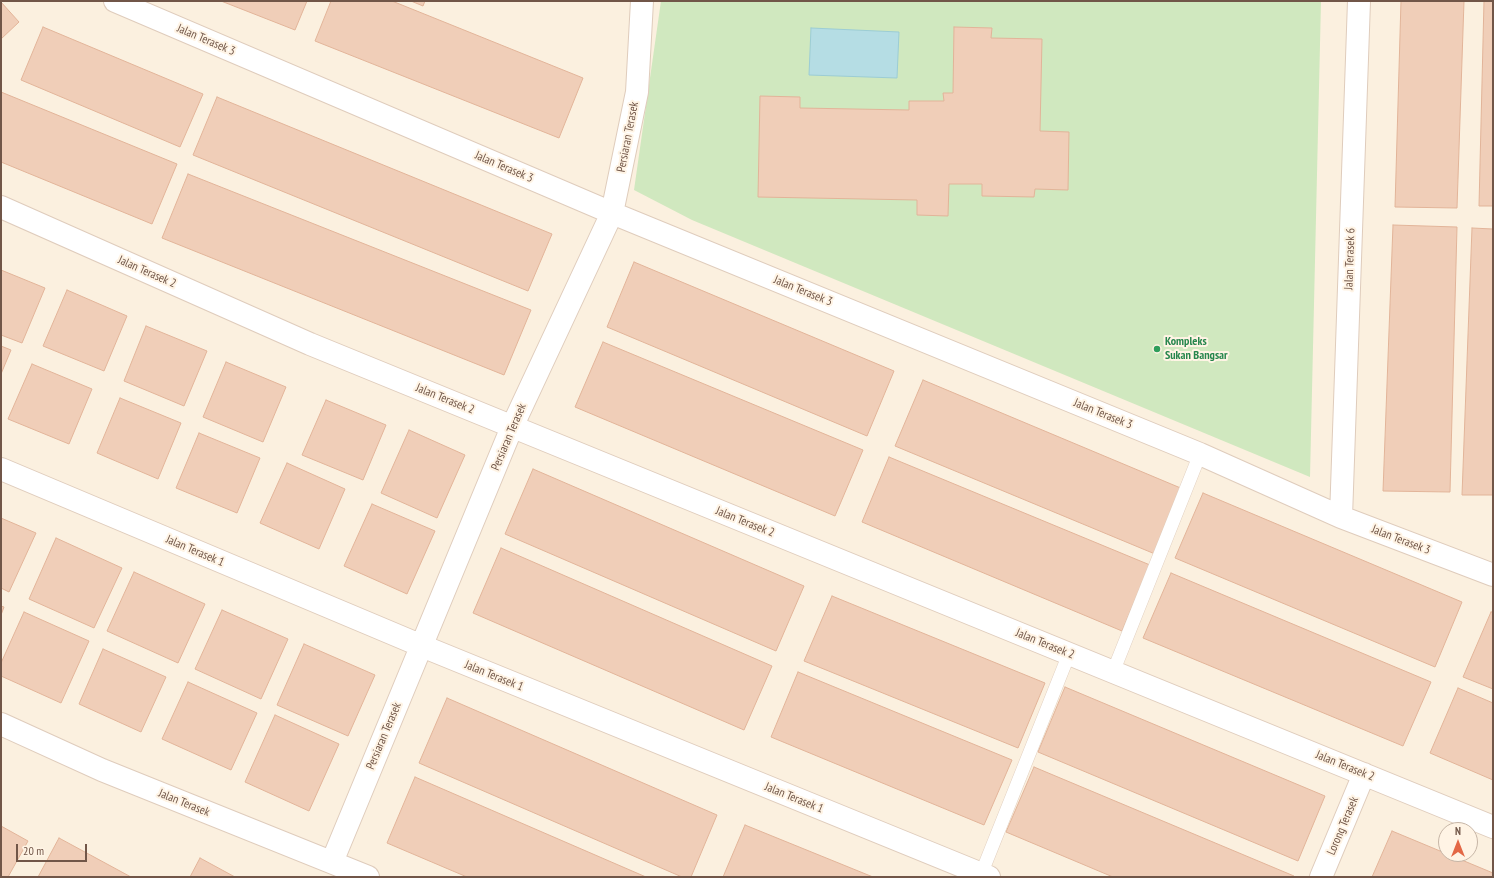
<!DOCTYPE html>
<html>
<head>
<meta charset="utf-8">
<style>
	body { margin:0 }
	#map { position:relative; width:1494px; height:878px; overflow:hidden; background:#fbf0df; font-family:"PT Sans Narrow",sans-serif }
	canvas { display:block }
	.frame { position:absolute; inset:0; border:2px solid #715648; pointer-events:none }
	.north { position:absolute; left:1438px; top:822px; width:40px; height:40px; box-sizing:border-box; background:#fff4e5; border:1px solid #c6b5a6; border-radius:50%; rotate:0deg; font-size:11px; font-weight:700; line-height:16px; text-align:center; color:#715648 }
	.north::after { content:''; display:block; margin:auto; width:14px; height:18px; background:#e36846; clip-path:polygon(50% 0,100% 100%,50% 72%,0 100%) }
	.scale { position:absolute; left:16px; top:844px; width:71px; height:18px; box-sizing:border-box; border:2px solid #715648; border-top:0; padding-left:5px; font-size:12px; line-height:14px; white-space:nowrap; color:#715648; -webkit-text-stroke:3px #fff4e5; paint-order:stroke }
</style>
</head>
<body>
<div id="map">
<canvas width="1494" height="878"></canvas>
<div class="frame"></div>
<div class="north">N</div>
<div class="scale">20 m</div>
</div>
<script>
const g = document.querySelector('canvas').getContext('2d');
g.lineJoin = 'round';
function fillPath(path, color) {
  g.fillStyle = color;
  g.fill(path, 'evenodd');
}
function toPath(rows) {
  const path = new Path2D();
  for (const r of rows) {
    path.moveTo(r[0], r[1]);
    for (let i = 2; i < r.length; i += 2) path.lineTo(r[i], r[i + 1]);
  }
  return path;
}
function strokePath(path, color, width, dash) {
  g.strokeStyle = color;
  g.lineWidth = width;
  g.lineCap = dash ? 'butt' : 'round';
  g.setLineDash(dash || []);
  g.stroke(path);
}
function write(font, color, halo, rows, align = 'center') {
  g.font = font + ' "PT Sans Narrow",sans-serif';
  g.lineWidth = 4;
  g.setLineDash([]);
  g.textBaseline = 'middle';
  g.strokeStyle = halo;
  g.fillStyle = color;
  for (const [text, x, y, turn = 0] of rows) {
    g.save();
    g.translate(x, y);
    g.rotate((+turn || 0) * Math.PI / 180);
    g.textAlign = isNaN(turn) ? turn : align;
    if (halo) g.strokeText(text, 0, 0);
    g.fillText(text, 0, 0);
    g.restore();
  }
}
fillPath(toPath([
	[661,1,1321,1,1310,477,692,220,634,190]
]), '#d0e8bf');
const water = toPath([
	[811,28,899,32,897,78,809,75,811,28]
]);
fillPath(water, '#b5dde4');
strokePath(water, '#9ccdd5', 1);
const building = toPath([
	[221,1,307,1,295,30,221,1],
	[331,1,392,1,583,78,559,138,315,41,331,1],
	[411,1,425,1,423,6,411,1],
	[1401,1,1464,1,1457,208,1395,207,1401,1],
	[1484,1,1493,1,1493,206,1479,206,1484,1],
	[1,2,19,22,1,39,1,2],
	[43,27,203,94,180,147,21,80,43,27],
	[954,27,992,28,991,38,1042,39,1040,131,1069,132,1068,190,1035,189,1034,197,982,196,982,184,949,184,948,216,917,215,917,200,758,197,760,96,800,97,800,108,909,110,909,101,944,101,943,93,953,93,954,27],
	[1,92,177,164,152,224,1,162,1,92],
	[217,97,552,234,528,291,193,155,217,97],
	[188,174,531,310,504,375,162,238,188,174],
	[1393,225,1457,227,1450,492,1383,491,1393,225],
	[1472,228,1493,229,1493,495,1462,495,1472,228],
	[634,262,894,371,867,436,607,327,634,262],
	[1,270,45,288,22,343,1,335,1,270],
	[67,290,127,316,104,371,43,346,67,290],
	[146,326,207,351,184,406,124,381,146,326],
	[603,342,863,450,835,516,575,407,603,342],
	[1,346,11,350,1,374,1,346],
	[226,362,286,387,263,442,203,417,226,362],
	[32,364,92,389,69,444,8,419,32,364],
	[923,380,1183,489,1155,554,895,446,923,380],
	[120,398,181,423,158,479,97,453,120,398],
	[326,400,386,425,363,480,302,455,326,400],
	[409,430,465,455,437,518,381,493,409,430],
	[199,433,260,458,237,513,176,488,199,433],
	[889,457,1150,565,1122,631,862,522,889,457],
	[287,463,345,489,319,549,260,523,287,463],
	[533,469,804,586,776,651,505,534,533,469],
	[1203,493,1462,602,1435,667,1175,558,1203,493],
	[372,504,435,531,407,594,344,566,372,504],
	[1,518,36,533,9,592,1,588,1,518],
	[56,538,122,568,94,628,29,599,56,538],
	[501,548,772,666,744,730,473,613,501,548],
	[134,572,205,604,178,663,107,631,134,572],
	[1171,573,1431,682,1403,746,1143,638,1171,573],
	[832,596,1045,683,1018,748,804,661,832,596],
	[1,606,4,607,1,615,1,606],
	[222,610,288,639,261,699,195,669,222,610],
	[24,612,89,641,61,703,1,676,1,663,24,612],
	[1491,612,1493,612,1493,689,1463,677,1491,612],
	[304,644,375,675,348,736,277,705,304,644],
	[103,649,166,677,141,732,79,704,103,649],
	[798,672,1012,760,984,825,771,737,798,672],
	[188,682,257,713,231,770,162,739,188,682],
	[1065,687,1325,796,1298,861,1038,752,1065,687],
	[1458,688,1493,703,1493,780,1430,753,1458,688],
	[447,698,717,815,691,877,682,877,419,763,447,698],
	[275,715,339,744,309,811,245,782,275,715],
	[1034,767,1294,876,1293,877,1113,877,1006,832,1034,767],
	[415,777,646,877,467,877,387,843,415,777],
	[745,825,873,877,723,877,745,825],
	[1,826,28,841,8,877,1,877,1,826],
	[1392,831,1493,873,1493,877,1372,877,1392,831],
	[59,838,131,877,38,877,59,838],
	[200,858,235,877,190,877,200,858]
]);
fillPath(building, '#f0ceb8');
strokePath(building, '#e2b499', 1);
const lane = toPath([
	[1113,672,1200,454],
	[980,877,1069,654]
]);
const street = toPath([
	[115,1,612,213,1200,454,1341,517,1493,575],
	[1,207,310,344,1493,827],
	[1,469,422,646,989,877],
	[1341,517,1359,1],
	[1,724,102,770,368,877],
	[332,862,512,427,612,213,637,92,642,1],
	[1321,877,1364,774]
]);
strokePath(lane, '#dfccbc', 14);
strokePath(street, '#dfccbc', 24);
strokePath(lane, '#fff', 13);
strokePath(street, '#fff', 22);
for (const [x, y, r, color] of [
	[1157,349,4,"#2e9e5b"]
]) {
  const dot = new Path2D();
  dot.arc(x, y, r, 0, 2 * Math.PI);
  g.fillStyle = color;
  g.fill(dot);
  strokePath(dot, '#fff4e5', 1.5);
}
write('12px', '#715648', '#fff4e5', [
	["Jalan Terasek 3",206,40,23],
	["Persiaran Terasek",628,137,-79],
	["Jalan Terasek 3",504,167,23],
	["Jalan Terasek 6",1350,259,-88],
	["Jalan Terasek 2",147,272,24],
	["Jalan Terasek 3",803,291,22],
	["Jalan Terasek 2",445,399,22],
	["Jalan Terasek 3",1103,414,22],
	["Persiaran Terasek",509,437,-67],
	["Jalan Terasek 2",745,522,22],
	["Jalan Terasek 3",1401,540,21],
	["Jalan Terasek 1",195,551,23],
	["Jalan Terasek 2",1045,644,22],
	["Jalan Terasek 1",494,676,22],
	["Persiaran Terasek",384,736,-67],
	["Jalan Terasek 2",1345,766,22],
	["Jalan Terasek 1",794,798,22],
	["Jalan Terasek",184,803,22],
	["Lorong Terasek",1343,826,-67]
]);
write('bold 12px', '#27864d', '#fff4e5', [
	["Kompleks",1165,342],
	["Sukan Bangsar",1165,356]
], 'left');
</script>
</body>
</html>
